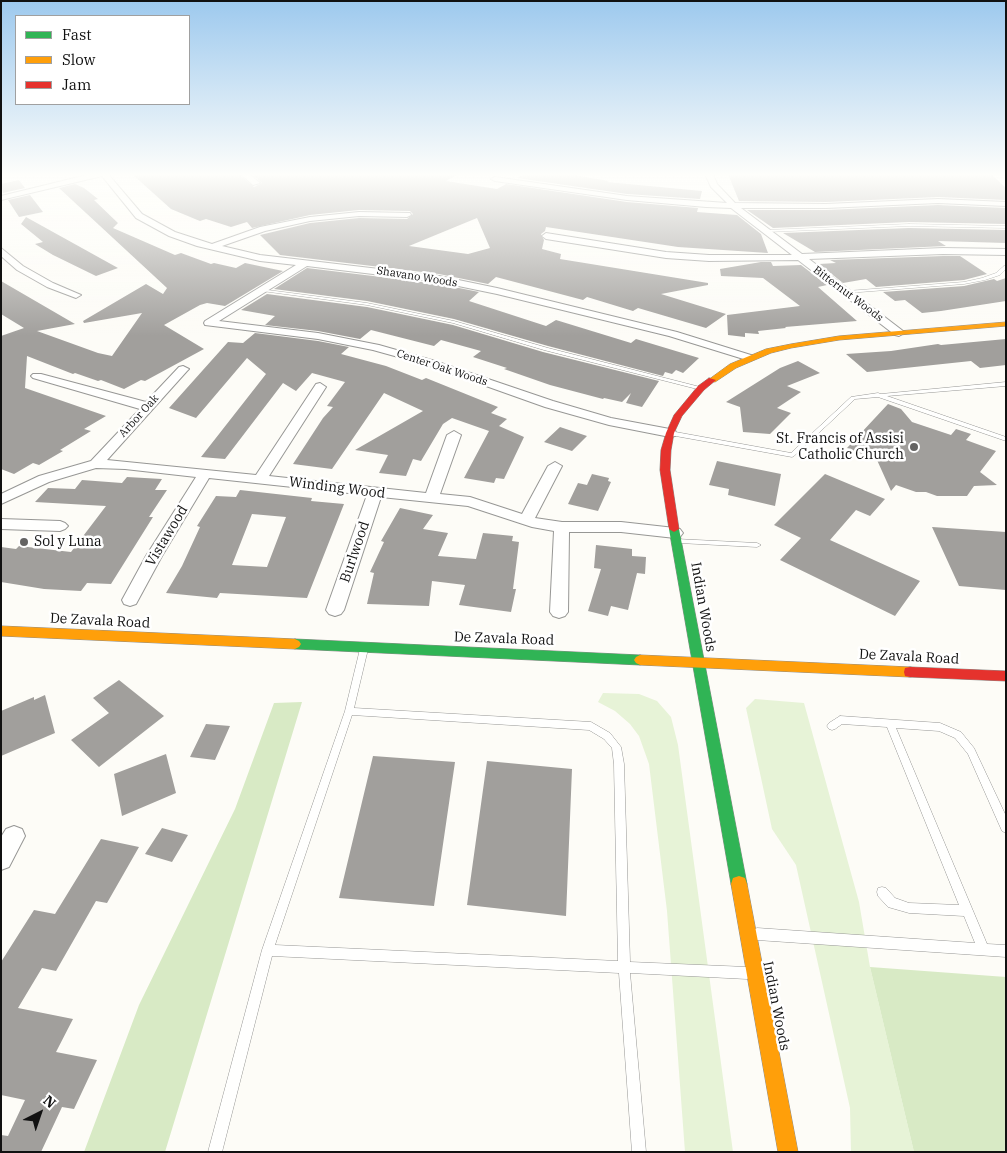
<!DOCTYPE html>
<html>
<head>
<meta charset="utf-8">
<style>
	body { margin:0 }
	#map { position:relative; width:1007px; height:1153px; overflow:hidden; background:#fdfcf7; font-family:"IBM Plex Serif",serif }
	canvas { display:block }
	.frame { position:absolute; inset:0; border:2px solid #111; pointer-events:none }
	.legend { position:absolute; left:15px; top:15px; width:175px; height:90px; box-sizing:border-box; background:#fff; border:1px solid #a0a0a0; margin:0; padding:6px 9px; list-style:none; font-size:15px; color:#111 }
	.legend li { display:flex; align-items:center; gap:10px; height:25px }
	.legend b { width:25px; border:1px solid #a0a0a0 }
	.north { position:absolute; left:15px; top:1088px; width:50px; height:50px; -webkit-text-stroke:4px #fff; paint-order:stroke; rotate:41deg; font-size:14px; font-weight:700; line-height:20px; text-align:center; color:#111 }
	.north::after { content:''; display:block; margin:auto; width:18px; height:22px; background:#111; clip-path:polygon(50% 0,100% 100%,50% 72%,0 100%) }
</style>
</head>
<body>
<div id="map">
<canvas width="1007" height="1153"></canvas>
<div class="frame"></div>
<ul class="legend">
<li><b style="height:6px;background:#30b455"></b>Fast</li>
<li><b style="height:6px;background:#ff9f0a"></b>Slow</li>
<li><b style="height:6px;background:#e5322d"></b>Jam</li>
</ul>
<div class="north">N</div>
</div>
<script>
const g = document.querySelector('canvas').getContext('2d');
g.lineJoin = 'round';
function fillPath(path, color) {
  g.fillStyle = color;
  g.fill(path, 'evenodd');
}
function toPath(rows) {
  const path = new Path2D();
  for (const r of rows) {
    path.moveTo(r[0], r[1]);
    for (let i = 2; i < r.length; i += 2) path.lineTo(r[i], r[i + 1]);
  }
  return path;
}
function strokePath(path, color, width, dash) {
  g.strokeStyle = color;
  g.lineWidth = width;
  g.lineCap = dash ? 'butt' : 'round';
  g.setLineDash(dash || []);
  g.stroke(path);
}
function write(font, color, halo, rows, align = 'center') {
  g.font = font + ' "IBM Plex Serif",serif';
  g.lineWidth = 5;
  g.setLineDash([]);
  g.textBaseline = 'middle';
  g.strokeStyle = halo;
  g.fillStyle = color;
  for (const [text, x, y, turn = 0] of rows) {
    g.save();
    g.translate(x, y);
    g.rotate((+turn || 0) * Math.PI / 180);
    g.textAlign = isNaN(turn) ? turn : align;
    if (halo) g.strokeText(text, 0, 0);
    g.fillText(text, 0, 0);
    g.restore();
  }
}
fillPath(toPath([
	[603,693,639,694,657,701,671,717,678,745,733,1152,685,1152,667,911,649,764,639,736,630,724,615,711,598,702],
	[755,699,804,703,859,902,870,967,914,1152,851,1152,850,1108,796,865,772,829,746,708]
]), '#e7f3d7');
fillPath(toPath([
	[302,702,165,1152,84,1152,139,1005,235,809,274,703],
	[870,967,1006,977,1006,1152,914,1152]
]), '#d8eac5');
fillPath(toPath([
	[132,174,239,174,254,187,262,183,252,174,459,174,446,181,497,189,506,184,627,202,698,208,697,212,737,215,761,234,768,253,678,247,546,227,545,231,541,234,544,240,542,249,561,254,560,259,708,283,708,285,661,294,726,314,706,328,638,308,633,311,587,297,583,300,496,277,488,284,439,274,280,255,260,235,310,223,359,218,407,219,413,214,410,211,359,210,310,215,252,228,247,222,231,227,206,219,200,221,195,219,171,209],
	[477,218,490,248,468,254,409,246],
	[524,174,569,174,609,181,607,182,702,191,700,199,627,194,517,178],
	[728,174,991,174,1006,188,1006,200,938,197,826,202,739,201],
	[19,180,25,188,3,193,1,184],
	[75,184,84,188,98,199,94,200,118,223,113,228,175,255,181,253,211,264,214,263,236,268,245,263,283,271,225,306,207,303,200,305,164,325,204,349,145,381,141,380,124,389,101,380,98,381,75,373,73,374,27,356,25,388,106,416,84,429,91,431,60,450,63,451,39,465,33,463,14,474,1,469,1,336,24,328,1,314,1,281,75,324,37,331,98,353,112,356,142,313,84,323,83,321,146,284,163,294,167,288,59,188],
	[30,195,43,212,19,217,8,200],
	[938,205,1006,208,1006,224,909,222,773,228,747,210,826,210],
	[26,217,118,268,96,276,53,255,35,244,43,242,21,224],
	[909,228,1006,230,1006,243,938,241,946,246,815,252,783,233],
	[943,256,960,256,987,274,964,280,876,287,866,279,843,283,819,264,836,263,830,260],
	[761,262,771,262,773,266,801,265,827,285,818,287,857,321,785,327,786,328,758,331,759,334,745,333,745,337,728,335,727,315,800,306,763,278,721,276,720,269],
	[307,268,439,284,479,292,469,301,546,326,556,320,631,343,636,339,699,358,683,373,676,370,672,374,665,372,663,376,548,346,454,319,367,301,274,289],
	[1006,278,1006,301,941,311,922,313,905,300,895,301,883,292,964,286,994,279,997,281],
	[267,294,367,307,453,325,543,352,659,381,642,407,626,403,631,393,622,402,604,398,603,399,550,385,504,369,507,368,473,357,481,351,441,340,434,346,371,330,360,339,318,331,265,325,275,316,241,310],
	[255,333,318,341,349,347,341,354,386,366,422,380,426,378,498,407,491,413,507,419,499,426,524,437,504,479,496,478,494,483,464,478,489,431,452,418,443,424,421,461,413,459,406,476,379,473,388,455,355,450,423,411,384,393,332,469,293,464,323,418,333,407,327,406,345,382,312,373,296,391,283,383,225,459,201,457,266,374,247,358,196,418,169,408,228,342,243,343],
	[1006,339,1006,365,980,368,971,361,867,372,846,354,891,351,938,344,941,345],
	[798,361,820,373,787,386,801,392,777,408,791,413,770,434,743,432,740,407,726,402,780,368],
	[888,404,901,409,912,422,951,435,956,429,971,434,966,440,996,451,980,472,997,485,974,486,967,496,937,496,926,492,916,492,896,485,891,491,877,460,847,448],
	[560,427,587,436,572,451,544,442],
	[717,461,781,474,775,506,728,495,729,489,709,485],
	[592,474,609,478,608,481,611,482,598,511,568,504,578,483,587,485],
	[825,474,885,499,870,516,856,510,830,540,920,581,895,616,780,560,801,538,774,525],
	[127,477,162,479,155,490,167,490,149,517,153,517,111,584,87,583,81,591,44,589,1,582,1,547,16,549,19,546,71,552,106,506,35,502,48,488,75,489,82,480,122,483],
	[240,490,312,498,311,501,344,504,307,598,220,593,217,598,166,593,182,566,200,527,197,526,216,496,236,497],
	[252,514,286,517,267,567,232,565],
	[400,508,433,515,423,529,448,533,438,556,476,559,483,533,513,536,512,541,519,542,513,589,516,589,511,612,459,605,465,585,432,581,429,606,367,604,374,573,370,572,384,542,381,541],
	[932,527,1006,532,1006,590,959,586],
	[596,545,632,549,632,556,646,557,645,574,637,573,628,610,611,606,608,616,588,611,601,569,594,568],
	[119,680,164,716,99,767,71,740,109,713,93,698],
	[45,695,55,733,1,756,1,711,34,697,34,700],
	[206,724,230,726,215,760,190,757],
	[166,754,176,793,122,816,114,774],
	[373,756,455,762,434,906,339,898],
	[487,761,572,769,566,916,467,905],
	[162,828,188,835,172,862,145,854],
	[101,839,139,847,107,903,96,901,56,971,42,968,18,1008,73,1019,56,1052,97,1060,74,1109,62,1107,41,1152,1,1152,1,1135,8,1136,25,1100,1,1095,1,962,34,910,55,914]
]), '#a19f9c');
const lane = toPath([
	[909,224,1006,226,1006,228,909,226,766,232,764,231,766,230,909,224],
	[1004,266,1006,266,1006,269,1000,275,985,280,964,284,847,293,845,292,847,291,964,282,982,278,996,273,1004,266],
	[260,289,367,303,454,321,548,348,704,388,701,390,544,350,453,323,367,305,262,291,260,290,260,289],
	[1006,382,1006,386,887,396,1006,437,1006,441,878,397,855,399,794,456,792,457,670,435,667,433,670,431,791,453,851,397,878,393,881,394,1006,382],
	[676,539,757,543,761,545,757,547,679,543,675,541,676,539],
	[364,646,367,647,368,649,354,708,591,722,610,733,621,747,624,764,630,962,747,967,751,969,753,973,751,977,747,979,630,973,646,1152,632,1152,619,973,272,956,222,1152,208,1152,262,950,345,711,360,649,361,647,364,646],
	[352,715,589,730,604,739,612,748,614,764,618,961,275,945,352,715],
	[840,716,940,723,961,732,974,748,1006,816,1006,833,1002,831,968,754,955,738,939,731,896,728,987,944,1006,945,1006,957,757,940,753,938,751,934,753,930,757,928,975,943,964,916,909,913,888,907,878,896,877,892,878,888,882,887,886,888,895,898,909,903,959,905,887,727,842,724,835,729,832,730,829,729,827,726,829,723,840,716]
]);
const street = toPath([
	[91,174,108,174,142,214,175,232,212,244,260,227,310,217,359,212,410,213,411,215,407,217,359,216,310,221,265,231,222,246,260,255,439,276,497,288,677,332,754,356,756,358,750,361,669,336,497,294,439,282,307,266,219,321,318,333,379,345,435,361,553,401,611,418,675,430,676,433,675,436,670,437,609,425,545,407,427,365,373,350,318,339,205,325,204,323,205,321,296,265,260,261,197,246,169,236,136,218,102,176,1,200,1,196,91,174],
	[241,174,249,174,260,183,253,185,241,174],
	[705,174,713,174,717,184,735,203,826,204,938,199,1006,202,1006,206,938,203,826,208,741,208,802,254,943,248,1006,249,1006,255,943,254,809,259,903,331,904,333,899,336,895,335,798,260,709,261,666,258,546,239,542,236,546,233,666,252,709,255,792,255,731,208,706,207,627,200,495,181,491,179,495,177,627,196,727,203,711,187,705,174],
	[1,248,23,266,53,283,81,295,76,298,47,287,17,270,1,256,1,248],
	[183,366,189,369,187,371,107,460,256,475,316,384,320,383,326,387,269,476,426,493,447,435,454,431,461,435,440,494,470,497,522,514,548,466,555,462,562,466,535,518,562,522,621,522,675,528,680,529,683,533,680,537,675,538,621,532,569,532,568,612,565,616,559,618,553,616,550,612,554,531,532,527,468,506,381,497,344,610,341,614,335,616,329,614,326,610,367,495,209,478,162,556,136,604,130,606,124,604,122,600,146,556,196,477,125,469,96,468,49,482,1,504,1,494,39,476,91,461,140,409,33,378,31,376,33,374,41,374,146,402,179,367,183,366],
	[1,519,60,521,65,523,68,526,65,529,60,531,1,529,1,519],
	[14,826,22,829,25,836,9,867,1,870,1,837,6,829,14,826]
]);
const fast = toPath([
	[674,526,679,529,747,884,745,890,739,892,733,890,731,884,669,529,674,526],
	[295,639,640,655,644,657,646,660,644,663,640,665,295,649,291,647,289,644,291,641,295,639]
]);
const slow = toPath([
	[1006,322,1006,326,839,340,791,348,771,353,736,368,715,382,708,380,730,364,766,349,791,344,839,336,1006,322],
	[1,626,295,639,299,641,301,644,299,647,295,649,1,636,1,626],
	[640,655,910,667,915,668,916,672,915,676,910,677,640,665,636,663,634,660,636,657,640,655],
	[739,876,745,878,747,884,798,1152,778,1152,731,884,733,878,739,876]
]);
const jam = toPath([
	[709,378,716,380,704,390,682,416,674,433,671,450,670,470,679,529,674,532,669,529,660,470,661,450,666,433,674,415,698,386,709,378],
	[910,667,1006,671,1006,681,910,677,905,676,904,672,905,668,910,667]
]);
strokePath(lane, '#979795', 1);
strokePath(street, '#979795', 2);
strokePath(fast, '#8e8d8b', 1);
strokePath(slow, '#8e8d8b', 1);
strokePath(jam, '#8e8d8b', 1);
fillPath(lane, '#fffffe');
fillPath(street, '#fffffe');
fillPath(fast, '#30b455');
fillPath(slow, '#ff9f0a');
fillPath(jam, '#e5322d');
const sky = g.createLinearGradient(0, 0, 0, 336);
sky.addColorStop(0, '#9dc9ee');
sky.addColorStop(0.52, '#fefefb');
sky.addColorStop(1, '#fefefb00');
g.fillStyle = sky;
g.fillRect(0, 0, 1007, 336);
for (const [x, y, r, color] of [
	[914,447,5,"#646362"],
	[24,542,5,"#646362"]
]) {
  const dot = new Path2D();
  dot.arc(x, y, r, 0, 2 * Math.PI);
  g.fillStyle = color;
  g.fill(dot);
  strokePath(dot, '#fff', 2);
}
write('11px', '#111', '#fff', [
	["Shavano Woods",417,277,9],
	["Bitternut Woods",848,294,37],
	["Center Oak Woods",442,368,18],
	["Arbor Oak",139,416,-48]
]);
write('14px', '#111', '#fff', [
	["St. Francis of Assisi",904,439],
	["Catholic Church",904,455],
	["Sol y Luna",34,542,"left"]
], 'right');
write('14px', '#111', '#fff', [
	["Winding Wood",337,488,7],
	["Vistawood",167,536,-59],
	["Burlwood",355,552,-71],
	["Indian Woods",703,607,80],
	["De Zavala Road",100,621,3],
	["De Zavala Road",504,639,2],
	["De Zavala Road",909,657,3],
	["Indian Woods",776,1006,79]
]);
</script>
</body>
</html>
